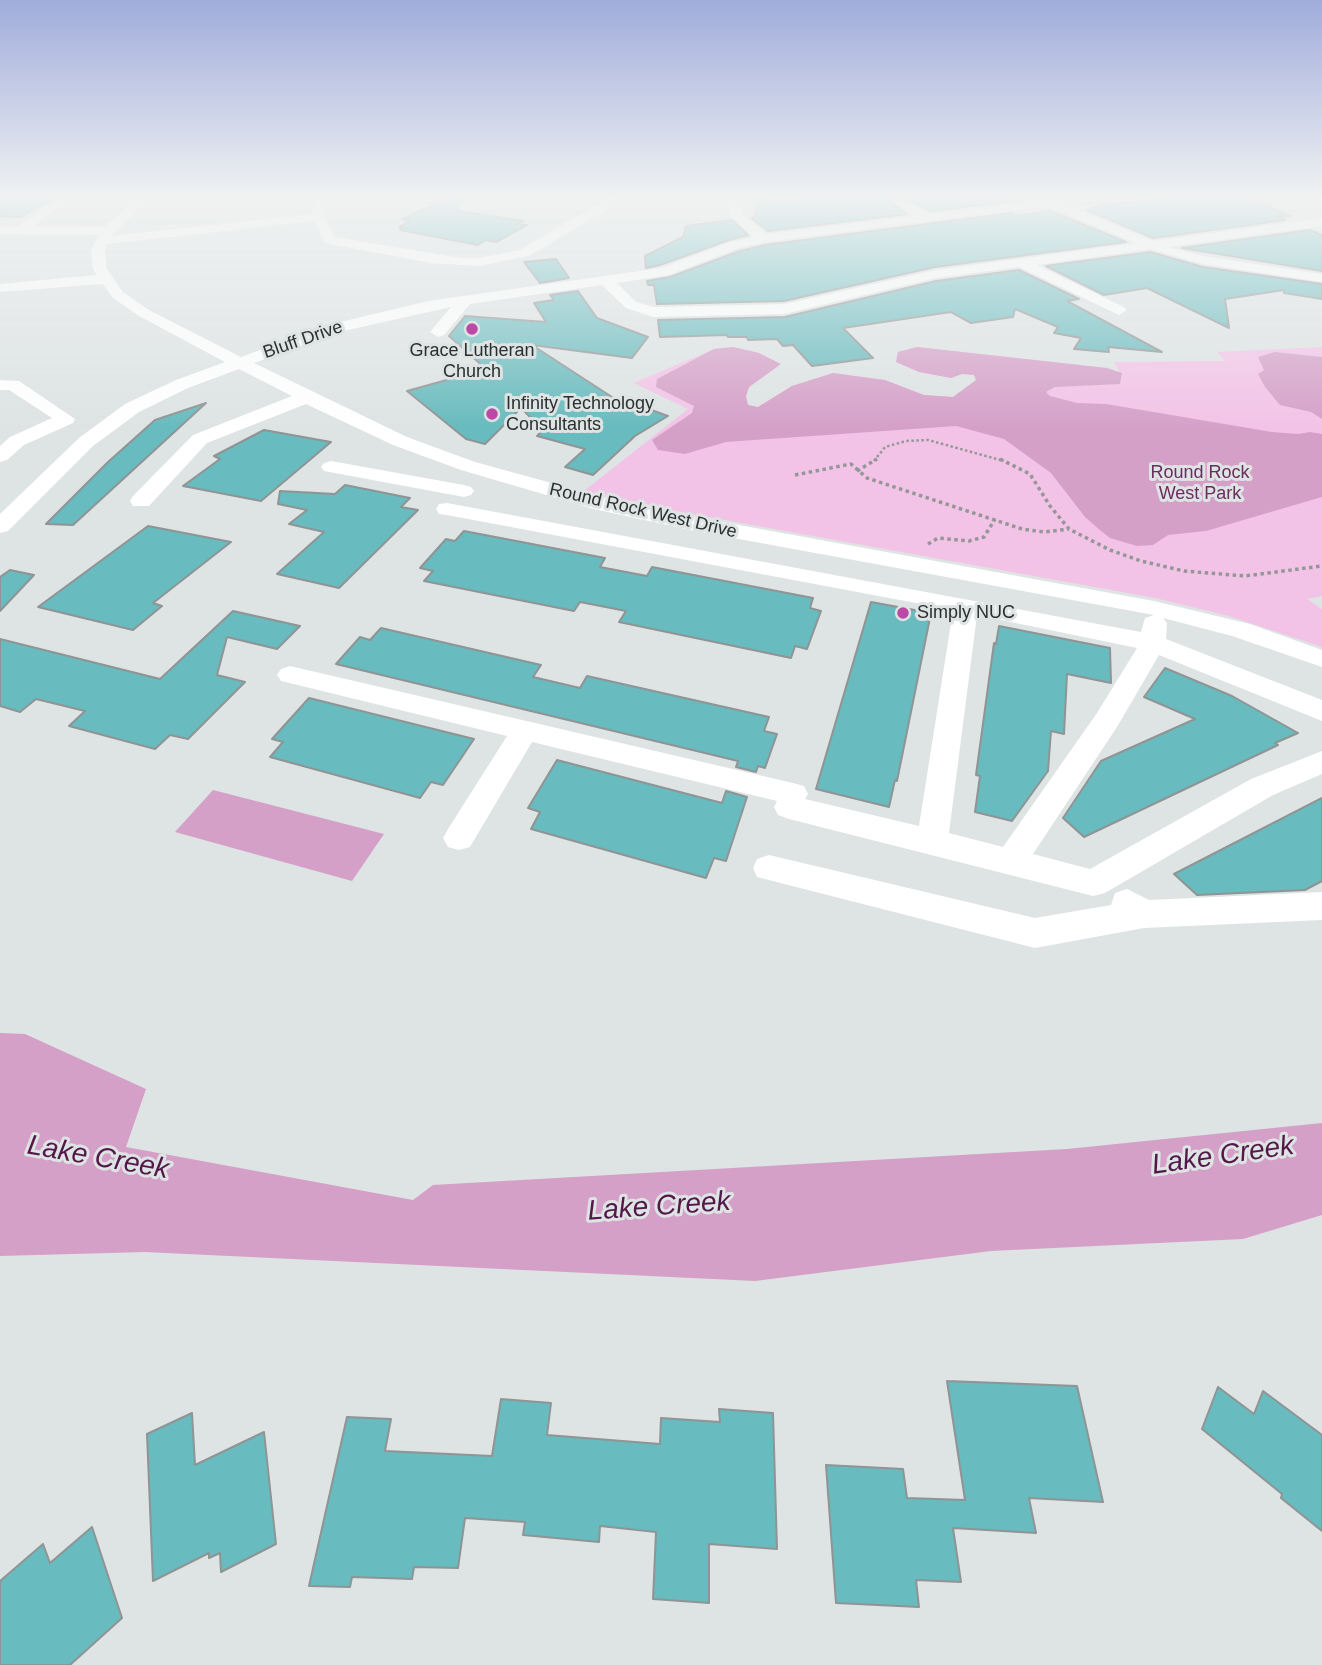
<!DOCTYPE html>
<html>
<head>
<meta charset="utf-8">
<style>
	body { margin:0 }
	canvas { display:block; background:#dee3e3 }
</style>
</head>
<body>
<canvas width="1322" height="1665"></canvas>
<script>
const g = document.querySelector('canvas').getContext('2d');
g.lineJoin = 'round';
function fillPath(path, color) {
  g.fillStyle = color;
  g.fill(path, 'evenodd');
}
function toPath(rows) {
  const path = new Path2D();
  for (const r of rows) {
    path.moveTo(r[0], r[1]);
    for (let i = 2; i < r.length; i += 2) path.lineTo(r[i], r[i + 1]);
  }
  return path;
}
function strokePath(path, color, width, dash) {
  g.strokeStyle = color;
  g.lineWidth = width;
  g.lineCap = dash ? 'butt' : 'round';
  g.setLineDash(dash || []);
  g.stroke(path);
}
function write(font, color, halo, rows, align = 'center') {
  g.font = font + ' Helvetica,sans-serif';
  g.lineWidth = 6;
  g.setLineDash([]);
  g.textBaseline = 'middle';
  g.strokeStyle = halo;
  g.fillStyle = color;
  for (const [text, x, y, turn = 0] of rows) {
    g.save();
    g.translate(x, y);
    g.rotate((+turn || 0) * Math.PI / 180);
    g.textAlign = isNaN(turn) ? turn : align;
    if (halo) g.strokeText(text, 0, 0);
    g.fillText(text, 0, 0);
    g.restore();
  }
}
fillPath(toPath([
	[733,347,759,353,781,364,749,387,746,396,748,405,758,407,792,386,833,373,885,380,924,395,953,397,976,380,974,375,962,374,951,378,919,372,896,362,898,352,917,347,1107,368,1120,373,1114,362,1225,361,1217,352,1322,347,1322,596,1307,599,1322,609,1322,647,1229,616,1155,598,686,513,584,491,688,409,634,383,714,349]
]), '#f3c3e7');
fillPath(toPath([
	[733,347,759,353,781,364,749,387,746,396,748,405,758,407,792,386,833,373,885,380,924,395,953,397,976,380,974,375,962,374,951,378,919,372,896,362,898,352,917,347,1107,368,1122,373,1120,384,1055,387,1046,392,1050,396,1077,403,1106,404,1272,432,1298,434,1310,432,1322,434,1322,497,1206,531,1168,535,1153,545,1137,546,1110,538,1101,531,1085,517,1051,473,1004,439,956,426,726,442,685,454,658,450,652,440,692,413,694,406,656,387,657,379,714,349],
	[1275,352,1322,357,1322,419,1311,412,1280,405,1265,387,1258,374,1264,370,1258,357],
	[213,790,384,834,352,881,175,832],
	[0,1033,25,1034,146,1089,126,1147,413,1200,433,1185,1067,1149,1322,1123,1322,1215,1243,1239,991,1251,755,1281,145,1252,0,1256]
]), '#d5a0c8');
const building = toPath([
	[0,195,58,195,21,217,0,216,0,195],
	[455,195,458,195,458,211,523,221,518,224,527,225,496,242,486,240,478,245,400,230,404,228,399,227,410,221,402,219,455,195],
	[797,195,880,195,907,214,768,231,751,218,755,217,759,200,797,200,797,195],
	[901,195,1012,195,1012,201,930,211,901,195],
	[1205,195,1240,195,1291,216,1277,217,1285,220,1153,238,1087,210,1103,205,1138,202,1135,201,1205,195],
	[1050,211,1126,242,935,267,784,301,657,304,654,285,648,285,647,281,670,277,740,251,765,245,1013,213,1013,216,1050,211],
	[732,220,748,235,729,240,660,265,646,268,645,256,683,237,686,226,732,220],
	[1310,230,1322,235,1322,271,1182,248,1310,230],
	[1150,252,1203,267,1322,284,1322,299,1284,293,1284,290,1225,299,1229,328,1147,288,1104,295,1046,266,1150,252],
	[556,259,569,278,540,283,524,262,556,259],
	[1019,270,1079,299,1067,301,1162,352,1108,347,1109,352,1074,349,1081,338,1054,333,1058,327,1015,309,1013,317,971,323,951,312,843,328,873,358,812,366,793,345,783,346,777,339,748,340,747,337,728,337,727,335,660,337,658,320,785,317,936,281,1019,270],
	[578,291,597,318,648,337,632,358,532,345,635,412,643,407,668,416,635,436,593,475,565,467,585,449,537,436,543,430,521,408,485,444,466,439,407,391,486,369,449,336,465,316,546,322,534,303,554,300,550,295,578,291],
	[206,403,73,525,46,524,108,462,155,420,206,403],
	[264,430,331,442,261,501,183,486,220,459,214,456,264,430],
	[345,485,410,498,401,507,418,510,339,588,277,574,324,532,289,524,307,510,278,504,280,491,335,494,345,485],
	[148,526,231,542,153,603,162,606,133,630,38,607,148,526],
	[464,531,605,558,600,567,647,576,652,567,813,598,810,608,821,611,807,649,795,646,791,658,619,622,626,611,580,602,574,611,424,581,433,571,420,568,446,539,455,541,464,531],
	[10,570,34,575,0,611,0,577,10,570],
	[871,602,931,613,897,781,895,780,889,807,816,789,871,602],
	[233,611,300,626,277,649,227,637,217,675,245,682,188,739,170,735,155,749,69,726,85,711,36,699,20,712,0,706,0,639,160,679,233,611],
	[999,626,1110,648,1111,683,1067,674,1064,734,1051,731,1048,771,1012,821,975,812,980,776,976,775,994,643,996,644,999,626],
	[381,628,541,665,533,677,580,688,587,676,769,717,764,731,777,734,765,768,758,766,756,772,736,767,738,761,336,664,360,637,370,640,381,628],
	[1165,668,1232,696,1298,733,1275,743,1278,745,1084,837,1063,818,1101,761,1195,719,1144,697,1165,668],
	[309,698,474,739,443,785,431,782,420,798,270,757,283,742,272,739,309,698],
	[557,760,722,803,726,791,747,797,726,861,714,858,706,878,531,829,540,812,528,808,557,760],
	[1322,798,1322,881,1305,890,1197,895,1174,874,1322,798],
	[947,1381,1077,1386,1103,1502,1029,1498,1036,1533,953,1528,961,1582,916,1580,919,1607,836,1603,826,1465,903,1469,907,1498,965,1500,947,1381],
	[1218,1387,1254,1414,1263,1391,1322,1435,1322,1531,1281,1498,1282,1494,1202,1429,1218,1387],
	[501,1399,551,1403,547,1435,660,1444,661,1418,720,1422,719,1409,773,1413,777,1549,709,1544,709,1603,653,1599,656,1532,600,1526,599,1542,523,1535,525,1522,465,1518,458,1568,414,1567,412,1579,352,1577,350,1587,309,1586,347,1417,391,1419,385,1451,492,1456,501,1399],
	[192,1413,195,1465,264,1432,276,1544,221,1572,220,1553,209,1558,209,1553,153,1581,147,1434,192,1413],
	[92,1527,122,1618,70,1665,0,1665,0,1581,43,1544,50,1563,92,1527]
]);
fillPath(building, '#68bbbe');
strokePath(building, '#8f9494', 2);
strokePath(toPath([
	[874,461,885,447,906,441,928,440,1004,461]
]), '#939797', 2.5, [2.5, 2.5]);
strokePath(toPath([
	[1000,459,1030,474,1050,506,1069,529,1110,550,1141,561,1184,571,1245,576,1322,566],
	[857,471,877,459],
	[795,475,851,464,867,478,1022,529,1044,532,1069,529],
	[928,544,938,538,969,541,984,537,995,519]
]), '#939797', 3.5, [3.5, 3.5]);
fillPath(toPath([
	[62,195,76,195,34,226,104,227,140,195,153,195,111,236,312,214,315,195,327,195,324,217,335,237,462,258,478,258,520,250,600,203,593,195,606,195,613,203,608,209,529,256,478,266,431,263,325,243,314,221,107,244,105,250,107,269,123,292,149,310,241,357,328,325,428,301,661,268,730,242,753,237,729,214,730,195,742,195,741,213,767,234,915,216,882,195,896,195,929,214,1083,195,1116,195,1110,199,1065,204,1153,241,1322,218,1322,226,1168,247,1203,256,1322,274,1322,282,1203,264,1150,249,1037,265,1124,307,1127,310,1119,315,1019,267,936,278,784,314,653,317,626,308,602,285,470,304,444,335,438,337,430,332,451,307,339,332,254,363,407,437,475,462,606,498,695,517,1154,601,1250,624,1322,650,1322,667,1232,636,1163,618,1167,623,1166,639,1322,700,1322,721,1159,655,1117,727,1033,854,1090,869,1251,779,1322,751,1322,774,1273,795,1105,893,1093,896,789,819,778,815,774,807,777,801,532,742,470,847,459,850,448,847,443,838,448,829,507,736,281,681,277,675,281,669,290,666,793,783,804,786,808,794,805,799,919,826,953,610,447,515,439,514,436,509,439,504,447,503,1141,632,1145,618,1154,615,695,531,594,509,461,470,393,445,306,404,207,443,149,506,133,506,130,501,133,496,193,435,292,396,239,369,188,388,139,412,93,446,8,531,0,533,0,514,79,438,125,404,176,380,225,362,139,316,113,298,103,284,0,292,0,284,97,275,93,269,91,250,99,235,0,234,0,226,19,226,62,195],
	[1048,206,1136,243,936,270,784,304,654,307,636,302,617,283,669,275,739,248,765,242,1048,206],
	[977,615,1137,648,1097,713,1003,847,949,833,977,615],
	[0,380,19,381,75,419,73,423,24,445,7,460,0,462,0,446,10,437,52,418,9,390,0,390,0,380],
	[331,461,464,485,471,487,474,491,471,495,464,497,324,471,321,467,324,463,331,461],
	[769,855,1035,918,1111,905,1115,893,1127,889,1149,900,1322,892,1322,920,1144,928,1035,948,757,877,753,868,757,859,769,855]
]), '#fff');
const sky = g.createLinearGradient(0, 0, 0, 428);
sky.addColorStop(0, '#a0acdb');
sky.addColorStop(0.46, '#f0f2f2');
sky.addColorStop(1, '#f0f2f200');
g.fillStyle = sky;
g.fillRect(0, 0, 1322, 428);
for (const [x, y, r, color] of [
	[472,329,7,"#ba4aa6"],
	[492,414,7,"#ba4aa6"],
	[903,613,7,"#ba4aa6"]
]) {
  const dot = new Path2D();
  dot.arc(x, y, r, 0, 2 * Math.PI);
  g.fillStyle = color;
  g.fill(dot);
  strokePath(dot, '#dee3e3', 2.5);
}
write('18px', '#2c2f2f', '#dee3e3', [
	["Bluff Drive",303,340,-19],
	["Round Rock West Drive",643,511,13]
]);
write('18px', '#2c2f2f', '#dee3e3', [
	["Grace Lutheran",472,351,"center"],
	["Church",472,372,"center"],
	["Infinity Technology",506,404],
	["Consultants",506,425],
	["Simply NUC",917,613]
], 'left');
write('18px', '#6b2d5f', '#dee3e3', [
	["Round Rock",1200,473],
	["West Park",1200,494]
]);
write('italic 28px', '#54174a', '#dee3e3', [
	["Lake Creek",1223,1156,-8],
	["Lake Creek",98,1158,10],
	["Lake Creek",659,1207,-4]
]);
</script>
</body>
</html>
